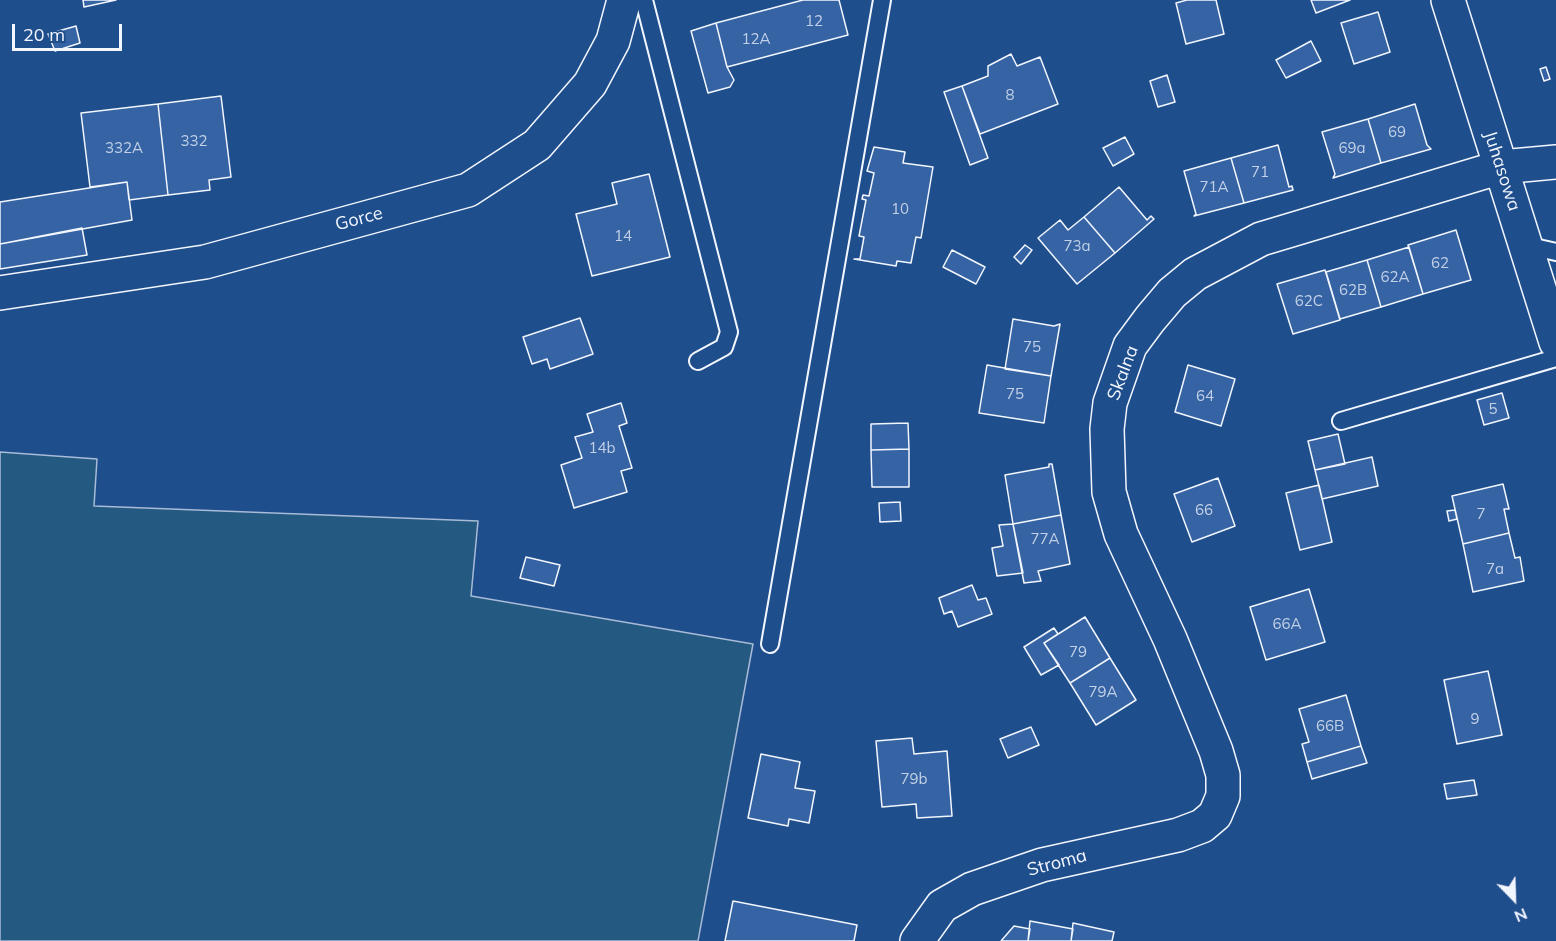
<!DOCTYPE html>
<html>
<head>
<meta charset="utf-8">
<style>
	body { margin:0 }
	#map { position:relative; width:1556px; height:941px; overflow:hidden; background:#1f4e8c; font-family:Mulish,sans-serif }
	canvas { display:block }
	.north { position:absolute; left:1484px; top:869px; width:60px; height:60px; -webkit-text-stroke:4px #1f4e8c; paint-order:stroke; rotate:157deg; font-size:16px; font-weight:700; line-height:24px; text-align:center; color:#f2f6ff }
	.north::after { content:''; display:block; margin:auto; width:21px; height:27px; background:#f2f6ff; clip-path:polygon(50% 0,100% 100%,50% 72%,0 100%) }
	.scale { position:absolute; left:12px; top:24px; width:110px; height:27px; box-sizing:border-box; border:3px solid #f2f6ff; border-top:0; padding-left:8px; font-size:18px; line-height:21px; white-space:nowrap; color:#f2f6ff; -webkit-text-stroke:4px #1f4e8c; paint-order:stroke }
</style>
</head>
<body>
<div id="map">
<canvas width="1556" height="941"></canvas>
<div class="north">N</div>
<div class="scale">20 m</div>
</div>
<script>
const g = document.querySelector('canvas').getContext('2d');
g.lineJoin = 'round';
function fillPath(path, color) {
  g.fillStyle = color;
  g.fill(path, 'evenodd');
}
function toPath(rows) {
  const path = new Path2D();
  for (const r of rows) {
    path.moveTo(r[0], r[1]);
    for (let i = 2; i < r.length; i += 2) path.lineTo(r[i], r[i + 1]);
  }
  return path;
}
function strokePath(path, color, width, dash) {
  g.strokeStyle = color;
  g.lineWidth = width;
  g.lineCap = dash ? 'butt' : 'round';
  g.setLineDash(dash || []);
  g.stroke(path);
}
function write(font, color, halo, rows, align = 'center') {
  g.font = font + ' Mulish,sans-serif';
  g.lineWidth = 4.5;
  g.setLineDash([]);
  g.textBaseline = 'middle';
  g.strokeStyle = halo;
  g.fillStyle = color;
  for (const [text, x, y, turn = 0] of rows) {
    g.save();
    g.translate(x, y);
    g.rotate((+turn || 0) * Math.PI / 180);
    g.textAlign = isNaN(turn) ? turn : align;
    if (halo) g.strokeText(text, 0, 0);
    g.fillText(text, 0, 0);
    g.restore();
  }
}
const green = toPath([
	[0,452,97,459,94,506,478,521,471,596,753,644,698,941,0,941,0,452]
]);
fillPath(green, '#245a82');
strokePath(green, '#a8bbd7', 1.5);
const building = toPath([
	[83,0,116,0,84,7,83,0],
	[803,0,839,0,848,35,727,67,716,23,803,0],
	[1187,0,1216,0,1224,34,1186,44,1176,3,1187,0],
	[1311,0,1350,0,1316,13,1311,0],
	[1378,12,1390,52,1354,64,1341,23,1378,12],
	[716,23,727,67,734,80,730,87,708,93,691,31,716,23],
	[76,26,80,43,55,51,48,34,76,26],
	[1311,41,1321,61,1286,78,1276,60,1311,41],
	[1011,54,1017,66,1040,57,1058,104,980,134,962,86,988,76,988,66,1011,54],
	[1546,67,1550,79,1544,81,1540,69,1546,67],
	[1167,75,1175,102,1158,107,1150,81,1167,75],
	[962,86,988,158,970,165,944,92,962,86],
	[221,96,231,177,209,180,210,190,168,195,158,104,221,96],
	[158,104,168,195,129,200,127,182,90,187,81,113,158,104],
	[1415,104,1427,145,1431,149,1381,163,1368,119,1415,104],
	[1368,119,1381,163,1333,178,1335,174,1322,132,1368,119],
	[1125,137,1134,154,1113,166,1103,148,1125,137],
	[1278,145,1289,187,1292,186,1293,190,1244,203,1231,158,1278,145],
	[874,147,905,152,903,163,933,167,921,238,916,237,911,263,897,261,896,266,854,259,860,259,864,237,859,236,866,200,862,199,863,195,869,196,874,173,867,171,874,147],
	[1231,158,1244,203,1194,216,1196,214,1184,171,1231,158],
	[649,174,670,257,592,276,576,214,617,204,612,183,649,174],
	[127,182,132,220,0,244,0,202,127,182],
	[1119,187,1147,220,1151,216,1154,219,1115,253,1084,217,1119,187],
	[1084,217,1115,253,1077,284,1038,238,1060,220,1068,230,1084,217],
	[82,228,87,255,0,269,0,244,82,228],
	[1456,230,1471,280,1423,294,1408,245,1456,230],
	[1025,245,1032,250,1021,264,1014,257,1025,245],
	[1409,247,1423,294,1381,307,1367,260,1409,247],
	[952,250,985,267,976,284,943,267,952,250],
	[1367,260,1381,307,1340,319,1326,272,1367,260],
	[1325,270,1340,320,1293,334,1277,284,1325,270],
	[580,318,593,354,550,369,547,359,532,364,523,337,580,318],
	[1013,319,1054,326,1060,324,1051,376,1005,369,1013,319],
	[987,365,1051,376,1044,423,979,413,987,365],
	[1188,365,1235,379,1221,426,1175,412,1188,365],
	[1502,393,1509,418,1484,425,1477,400,1502,393],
	[621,403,627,423,619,426,632,468,621,471,627,492,574,508,561,465,582,458,575,437,593,432,587,414,621,403],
	[908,423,909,449,871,450,871,424,908,423],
	[1338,434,1345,464,1315,470,1308,441,1338,434],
	[909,449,909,487,872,487,871,450,909,449],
	[1372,457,1378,486,1322,499,1315,470,1372,457],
	[1049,464,1052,464,1061,515,1013,524,1005,475,1049,467,1049,464],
	[1218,478,1235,526,1192,542,1174,494,1218,478],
	[1503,484,1509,509,1504,509,1509,533,1463,544,1452,496,1503,484],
	[1319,485,1332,542,1300,550,1286,493,1319,485],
	[900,502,901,521,880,522,879,503,900,502],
	[1455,510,1457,519,1449,521,1447,511,1455,510],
	[1061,515,1070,564,1038,571,1041,581,1024,583,1013,524,1061,515],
	[1013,524,1023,573,997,576,992,548,1003,546,999,525,1013,524],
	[1509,533,1515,558,1520,557,1524,581,1473,592,1463,544,1509,533],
	[526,557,560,565,554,586,520,578,526,557],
	[972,585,978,600,986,598,992,614,958,627,952,611,944,614,939,598,972,585],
	[1309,589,1325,642,1266,660,1250,607,1309,589],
	[1085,617,1110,658,1070,683,1044,643,1085,617],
	[1054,628,1058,634,1044,643,1059,665,1041,675,1024,647,1054,628],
	[1110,658,1136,700,1096,725,1070,683,1110,658],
	[1488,671,1502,735,1457,744,1444,680,1488,671],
	[1346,695,1361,746,1307,762,1302,744,1309,742,1299,709,1346,695],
	[1031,727,1039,745,1008,758,1000,739,1031,727],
	[912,738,914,754,947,751,952,816,917,818,916,804,882,807,876,741,912,738],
	[1361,746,1367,763,1312,779,1307,762,1361,746],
	[761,754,800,762,795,788,815,791,809,823,789,819,788,826,748,818,761,754],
	[1474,780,1477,795,1447,799,1444,784,1474,780],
	[733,901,857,925,854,941,725,941,733,901],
	[1030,921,1073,929,1071,941,1028,941,1030,921],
	[1073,923,1114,932,1112,941,1071,941,1073,923],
	[1014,926,1030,929,1028,941,1001,941,1014,926]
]);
fillPath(building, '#3563a3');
strokePath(building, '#f2f6ff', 1.5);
const service = toPath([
	[644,0,729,332,724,347,698,361],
	[1525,245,1556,252],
	[1341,421,1556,358],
	[770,644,882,0]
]);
const minor = toPath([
	[1448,0,1556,342],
	[0,293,205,262,468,190,537,145,590,84,613,41,624,0],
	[917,941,942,906,972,889,1042,865,1178,835,1202,826,1215,815,1223,796,1223,775,1216,751,1170,639,1121,534,1109,492,1107,429,1110,403,1130,346,1150,319,1172,293,1195,274,1261,239,1501,167,1556,162]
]);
strokePath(service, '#f2f6ff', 20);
strokePath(minor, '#f2f6ff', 36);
strokePath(service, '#1f4e8c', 16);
strokePath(minor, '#1f4e8c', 33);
write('15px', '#c3d1e8', null, [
	["12",814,21],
	["12A",756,39],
	["8",1010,95],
	["69",1397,132],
	["332",194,141],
	["332A",124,148],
	["69a",1352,148],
	["71",1260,172],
	["71A",1214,187],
	["10",900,209],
	["14",623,236],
	["73a",1077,246],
	["62",1440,263],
	["62A",1395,277],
	["62B",1353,290],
	["62C",1309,301],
	["75",1032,347],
	["75",1015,394],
	["64",1205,396],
	["5",1493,409],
	["14b",602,448],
	["66",1204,510],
	["7",1481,514],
	["77A",1045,539],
	["7a",1495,569],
	["66A",1287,624],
	["79",1078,652],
	["79A",1103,692],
	["9",1475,719],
	["66B",1330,726],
	["79b",914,779]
]);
write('18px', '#f2f6ff', '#1f4e8c', [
	["Juhasowa",1502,171,72],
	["Gorce",359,219,-15],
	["Skalna",1123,373,-69],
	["Stroma",1057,863,-15]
]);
</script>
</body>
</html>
